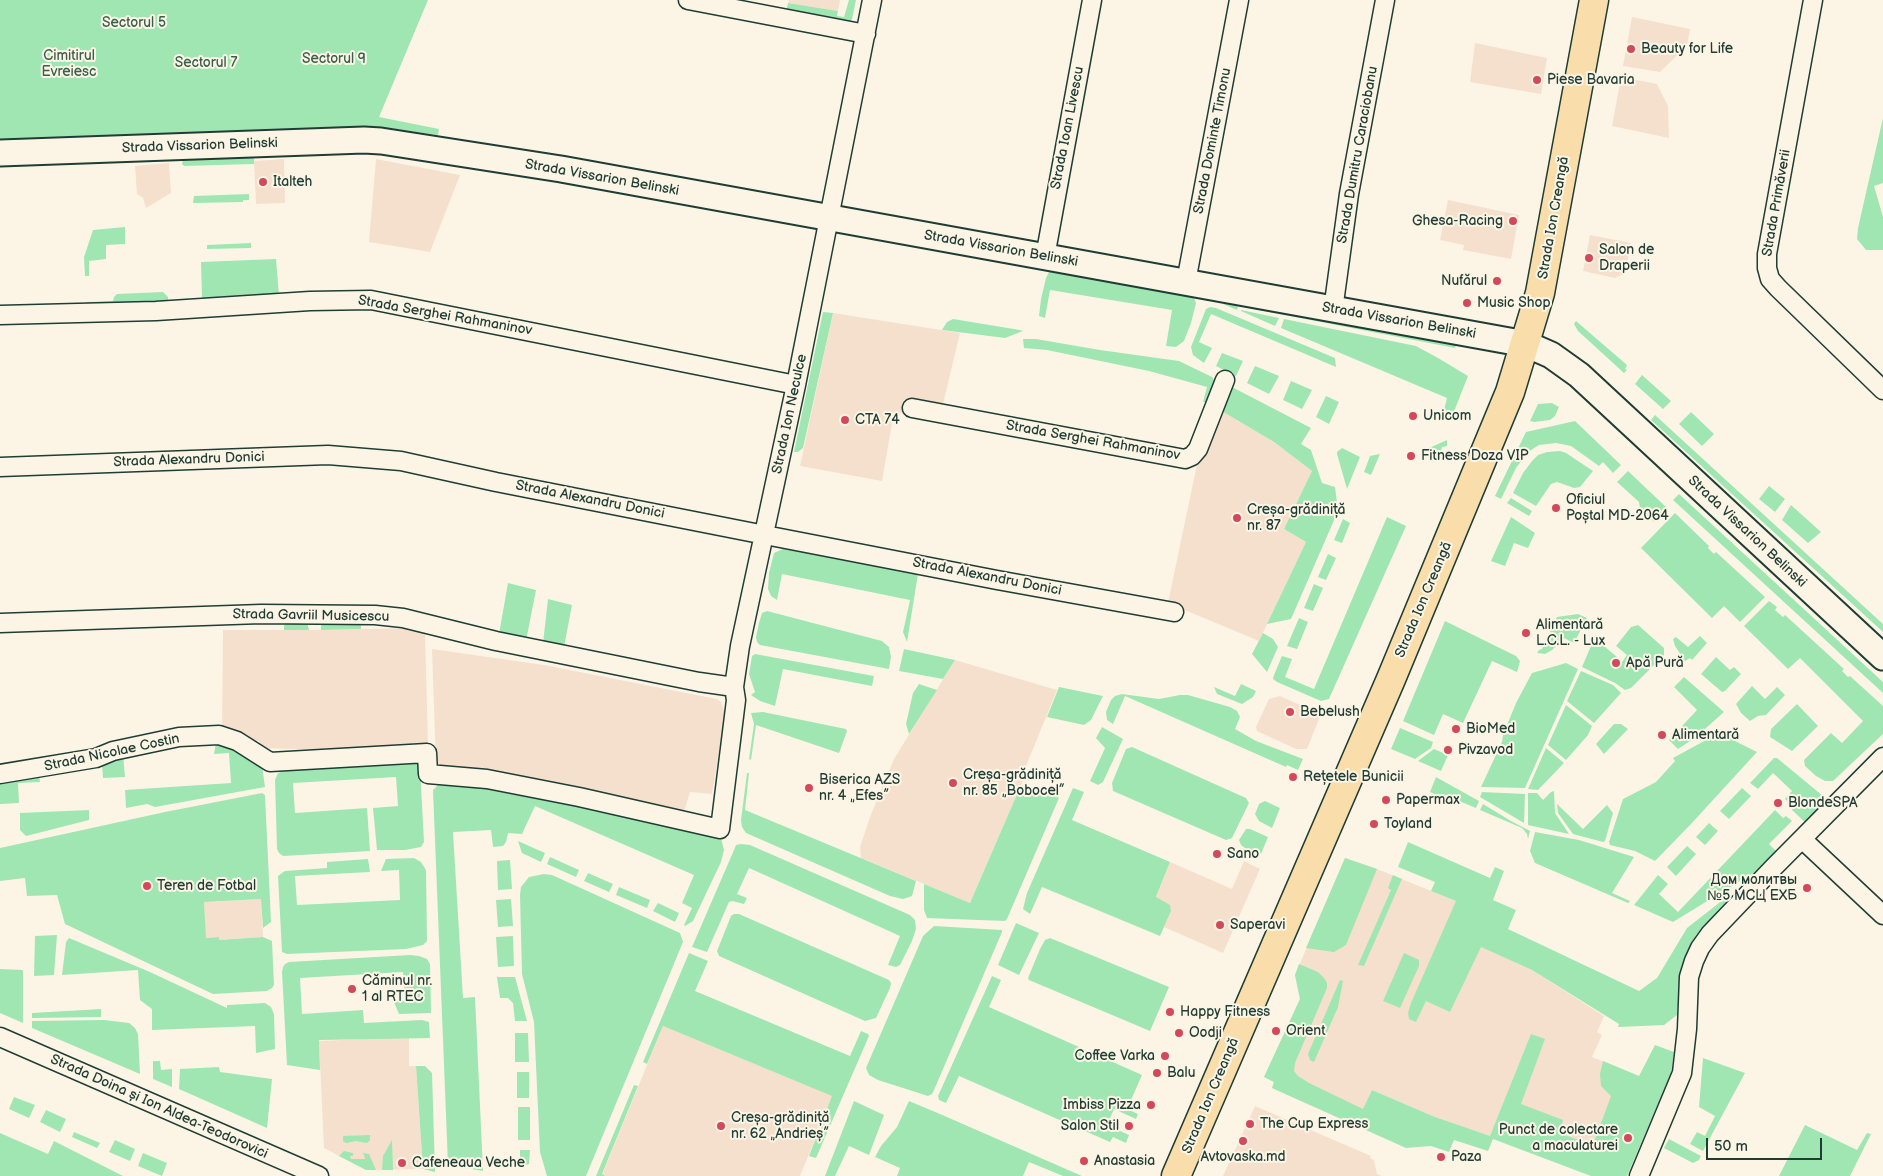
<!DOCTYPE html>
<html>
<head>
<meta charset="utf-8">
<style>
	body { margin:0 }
	#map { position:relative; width:1883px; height:1176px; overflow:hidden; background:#fcf5e5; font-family:"Balsamiq Sans",sans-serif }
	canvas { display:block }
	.scale { position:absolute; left:1706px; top:1138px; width:116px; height:22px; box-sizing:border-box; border:2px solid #1f3d34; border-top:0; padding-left:6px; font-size:15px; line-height:18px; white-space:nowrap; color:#1f3d34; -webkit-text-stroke:4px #fcf5e5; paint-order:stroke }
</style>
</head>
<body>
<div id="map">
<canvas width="1883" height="1176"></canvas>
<div class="scale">50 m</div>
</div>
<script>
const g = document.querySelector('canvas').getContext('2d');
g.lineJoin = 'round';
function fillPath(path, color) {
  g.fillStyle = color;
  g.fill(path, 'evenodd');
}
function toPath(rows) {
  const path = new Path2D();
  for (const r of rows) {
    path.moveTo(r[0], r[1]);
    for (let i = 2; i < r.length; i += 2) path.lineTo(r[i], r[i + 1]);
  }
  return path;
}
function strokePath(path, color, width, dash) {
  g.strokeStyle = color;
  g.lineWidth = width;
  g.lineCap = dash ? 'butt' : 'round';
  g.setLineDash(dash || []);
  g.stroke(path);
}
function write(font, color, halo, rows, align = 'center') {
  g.font = font + ' "Balsamiq Sans",sans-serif';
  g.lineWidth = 4;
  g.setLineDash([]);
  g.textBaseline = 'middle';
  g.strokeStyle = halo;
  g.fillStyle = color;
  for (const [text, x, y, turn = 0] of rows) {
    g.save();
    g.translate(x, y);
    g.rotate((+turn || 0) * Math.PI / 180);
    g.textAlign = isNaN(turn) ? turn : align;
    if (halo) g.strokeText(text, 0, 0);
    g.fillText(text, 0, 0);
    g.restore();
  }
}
fillPath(toPath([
	[789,0,840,0,838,11,788,3],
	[1632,17,1690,29,1687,46,1660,72,1623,66],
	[1475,43,1547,58,1541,94,1470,82],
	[1621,77,1657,84,1668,106,1669,138,1612,126],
	[284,159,285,203,256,204,254,161],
	[376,159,460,175,430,252,369,242],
	[169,163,171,193,146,208,143,198,137,194,135,166],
	[1448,200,1519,215,1511,259,1463,250,1464,245,1440,240],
	[1590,235,1631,243,1625,273,1615,278,1583,271],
	[833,313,960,333,943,404,914,399,910,415,894,412,882,481,800,466],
	[1220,410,1274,442,1312,471,1284,529,1306,542,1259,641,1168,603,1196,469],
	[408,628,425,632,428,746,329,750,259,748,259,741,247,741,242,733,238,731,222,731,223,630,325,630],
	[432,649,544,665,717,699,721,702,725,714,712,794,690,792,684,812,436,765],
	[955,660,1057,690,1022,776,1024,778,970,903,861,858,860,847,870,817,894,759],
	[1280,696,1318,713,1319,719,1307,749,1296,749,1257,731,1256,727,1269,699],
	[1345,858,1377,869,1456,901,1480,946,1532,970,1604,1016,1597,1032,1602,1035,1592,1057,1639,1076,1594,1176,1435,1117,1372,1090,1356,1126,1272,1088,1274,1082,1264,1077,1300,999,1295,975],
	[1244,861,1260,869,1223,953,1164,927,1171,911,1156,898,1170,862,1232,889],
	[261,899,263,937,219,940,219,937,205,938,204,902],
	[663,1026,833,1096,800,1176,605,1176,602,1175],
	[409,1037,409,1066,416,1066,423,1169,366,1170,324,1148,319,1041],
	[1255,1106,1371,1156,1370,1158,1374,1160,1377,1174,1382,1176,1223,1176]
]), '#f5e0ce');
fillPath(toPath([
	[0,0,428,0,379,117,439,129,438,135,379,127,0,141],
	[849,0,856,0,852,19,850,22,786,12,788,3,838,11,837,16,844,17],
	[1883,118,1883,183,1874,186,1883,217,1883,250,1866,250,1857,239,1858,228],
	[254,157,254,164,184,166,182,164,183,160],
	[249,194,249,200,243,200,243,202,193,203,194,196],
	[125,227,125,244,106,245,106,259,89,261,89,276,85,276,84,257,93,230],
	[251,243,251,248,207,249,207,245],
	[276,259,279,295,202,298,201,262],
	[1053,270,1193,295,1196,303,1191,323,1184,341,1176,347,1166,346,1172,310,1050,290,1045,318,1039,316,1041,299,1046,278,1049,272],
	[163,292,168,297,168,300,165,304,86,305,86,302,113,301,114,297,117,294],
	[1222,300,1457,342,1455,348,1238,306,1237,310,1223,304],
	[1210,307,1216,308,1335,358,1336,367,1211,314,1199,342,1212,348,1204,363,1193,355,1191,347,1206,309],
	[1241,310,1279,318,1275,326,1241,311],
	[823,312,833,313,803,448,798,452,794,452],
	[953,319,1020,330,1023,331,1005,338,942,330,947,322],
	[1284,319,1416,346,1438,358,1468,376,1453,414,1444,410,1447,398,1281,328],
	[1576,321,1627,365,1625,369,1627,370,1624,373,1578,331,1574,324],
	[1023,339,1036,339,1100,350,1179,361,1212,377,1216,383,1208,402,1203,402,1207,387,1149,371,1047,350,1024,348],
	[1222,353,1243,361,1236,376,1216,366],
	[1255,366,1279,376,1269,394,1247,383],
	[1642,375,1671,401,1663,409,1635,384],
	[1291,381,1312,390,1302,409,1283,400],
	[1230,386,1311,428,1301,444,1311,450,1322,483,1335,487,1338,511,1291,619,1267,624,1306,542,1284,529,1312,471,1274,442,1220,410],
	[1326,396,1339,402,1329,424,1316,417],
	[1552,403,1559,407,1555,416,1550,420,1534,422,1530,421,1538,404],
	[1691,412,1714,434,1702,446,1679,424],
	[1655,415,1883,624,1883,632,1651,420],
	[1575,421,1621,465,1613,473,1603,462,1599,466,1571,446,1556,443,1539,445,1528,452,1516,468,1501,499,1495,496,1526,432],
	[1447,440,1447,446,1442,447,1440,455,1436,456,1427,453,1429,448],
	[1342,448,1360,457,1347,489,1337,454,1337,452],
	[1560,451,1566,453,1593,471,1580,487,1574,488,1557,482,1551,484,1536,506,1513,493,1523,473,1532,461,1538,455,1547,452],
	[1380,454,1371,475,1364,472,1370,456],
	[1628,471,1667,508,1654,522,1640,509,1639,502,1617,482],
	[1769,486,1785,499,1775,512,1759,499],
	[1679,494,1883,682,1883,693,1673,500],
	[1511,498,1532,511,1529,516,1507,503],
	[1791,505,1821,532,1808,543,1782,520],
	[1675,513,1709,546,1708,548,1714,554,1716,552,1765,597,1740,622,1724,606,1712,618,1641,548],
	[1387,517,1406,526,1329,699,1321,701,1277,682,1273,679,1274,675,1282,656,1292,659,1285,677,1314,689],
	[1511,517,1535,533,1528,548,1514,543,1505,566,1491,561],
	[1343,519,1350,523,1342,543,1334,540],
	[789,546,918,574,907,642,903,632,910,600,782,574,777,600,771,596,768,589,769,573,774,553],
	[1328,554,1336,558,1326,580,1318,577],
	[508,583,536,590,526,641,499,634],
	[1314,584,1323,588,1313,611,1304,608],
	[548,599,572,605,564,647,543,643],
	[1769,601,1777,607,1775,610,1783,617,1785,615,1844,669,1842,671,1848,677,1850,676,1883,706,1883,734,1833,781,1825,781,1816,776,1805,766,1804,760,1831,733,1842,743,1863,721,1800,658,1788,669,1744,626],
	[767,611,882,641,889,647,891,657,889,669,760,645,757,642,756,637,759,623,762,613],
	[1578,614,1587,618,1574,643,1564,638,1552,650,1545,654,1537,653,1539,650,1542,649,1557,617],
	[1299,618,1308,622,1297,649,1287,646],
	[1445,621,1516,656,1520,661,1517,672,1492,661,1463,723,1443,714,1434,735,1403,721],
	[294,622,307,622,309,630,284,630,284,625],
	[321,622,361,622,361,629,321,630],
	[1638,625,1664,648,1664,655,1631,688,1625,690,1615,683,1582,667,1591,646,1597,640,1617,657,1612,662,1612,666,1615,668,1619,666,1627,655,1616,646,1631,627],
	[1263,633,1273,639,1278,647,1267,672,1252,654],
	[1700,636,1707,643,1692,660,1690,658,1685,661,1675,646,1673,639,1676,637,1688,647],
	[904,649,955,660,943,679,899,671],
	[755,654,874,676,872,686,783,669,775,706,760,701,751,695,755,692,749,674,752,656],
	[1716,657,1730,670,1734,667,1741,674,1725,691,1722,692,1701,674],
	[1566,663,1578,669,1525,788,1481,787,1502,742,1503,735,1516,703,1532,673],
	[1581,671,1613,685,1621,693,1594,723,1567,701],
	[1684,677,1724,712,1696,737,1678,749,1669,740,1697,710,1674,687],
	[919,684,937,690,909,734,906,724,913,693],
	[1241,684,1256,691,1253,697,1242,704,1217,694,1214,687,1235,696],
	[1752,686,1765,699,1777,687,1785,695,1766,715,1758,716,1750,721,1741,713,1736,704],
	[1059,687,1103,696,1091,720,1084,725,1047,717],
	[1122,694,1159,699,1180,695,1188,695,1230,707,1237,711,1240,717,1235,729,1256,741,1303,759,1298,770,1287,765,1286,767,1125,696,1113,724,1107,720,1106,712,1111,700,1115,696],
	[1797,704,1818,726,1792,751,1770,737,1771,729],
	[1566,705,1592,726,1588,735,1566,760,1548,745],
	[763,712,846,729,847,731,839,753,756,725,751,760,749,759,754,724,751,713],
	[1614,724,1621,724,1628,729,1604,754,1596,744],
	[1102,727,1123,739,1103,782,1098,785,1090,781,1105,748,1096,738],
	[1400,728,1433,742,1431,748,1415,759,1391,749],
	[1719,733,1757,752,1691,824,1655,861,1635,851,1610,845,1609,842,1623,799,1656,782,1675,761,1673,758],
	[216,743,235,745,262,766,265,787,155,807,147,804,126,808,125,790,231,783,229,753,214,754],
	[1132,747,1246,798,1249,803,1232,838,1226,840,1113,791,1112,783,1126,749],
	[1546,748,1564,763,1538,790,1528,789],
	[1434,749,1448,755,1441,771,1418,761],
	[123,754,125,777,103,778,102,764],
	[1774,758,1777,758,1823,796,1825,800,1824,805,1806,823,1792,810,1794,807,1785,799,1792,791,1773,773,1758,789,1750,783],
	[414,762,420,767,424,842,421,847,405,850,377,850,373,808,398,806,396,777,293,783,295,813,367,808,370,851,283,856,279,853,277,849,275,780,278,773,307,764],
	[747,773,749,773,745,810,916,881,912,896,903,899,890,896,746,833,742,827,741,820],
	[39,774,40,782,18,783,19,803,0,804,0,781],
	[1436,777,1479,801,1476,808,1454,799,1452,802,1430,792],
	[451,779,717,835,721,838,724,850,721,862,693,921,685,926,684,925,692,908,682,903,694,875,535,806,522,834,508,833,506,842,503,846,493,847,491,830,453,832,463,998,475,997,483,1171,448,1165,433,790,441,782],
	[1021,785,1035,789,1059,798,1007,919,1005,921,927,918,924,910,924,884,970,903],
	[1073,788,1084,792,1072,820,1170,862,1156,897,1170,905,1171,911,1160,936,1042,887,1030,914,1023,909,1027,893],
	[1742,788,1751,796,1729,819,1720,811],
	[1554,791,1555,813,1569,834,1528,825,1528,793,1537,793,1543,800,1551,792],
	[1482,792,1525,794,1524,823,1480,797],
	[262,793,265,795,271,922,263,928,261,899,204,902,206,938,219,937,219,940,263,937,272,941,274,985,272,988,267,991,213,994,65,924,57,895,27,896,25,878,0,881,0,848,165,812],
	[1265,801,1280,808,1272,828,1259,821,1255,814,1259,804],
	[1483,804,1511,821,1530,831,1528,839,1527,834,1522,828,1480,810],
	[1557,804,1583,829,1607,805,1613,813,1605,841,1603,842,1573,834,1558,813],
	[89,810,89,820,26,836,20,830,20,813],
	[1775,810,1783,818,1786,816,1792,821,1769,844,1777,852,1763,867,1673,922,1634,905,1658,875,1668,884,1659,894,1678,912],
	[1709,823,1718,831,1705,845,1696,837],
	[1246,829,1250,829,1268,837,1261,854,1249,851,1241,845,1239,840],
	[1535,832,1579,840,1634,857,1612,893,1630,901,1628,903,1535,863,1530,851],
	[518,841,545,853,541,862,522,853],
	[1408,842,1490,878,1495,867,1504,871,1493,900,1516,910,1508,929,1639,991,1657,978,1687,928,1719,903,1731,895,1733,897,1713,920,1682,971,1677,1015,1664,1025,1618,1027,1619,1024,1532,970,1481,947,1450,1012,1426,1001,1416,1022,1409,1019,1408,1013,1411,1003,1456,901,1431,891,1435,882,1398,867],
	[741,844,750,845,910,915,915,920,916,929,912,941,900,965,896,967,888,965,900,936,749,868,737,894,747,898,744,904,732,901,729,902,707,952,692,947,734,850,736,845],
	[1687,846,1696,854,1676,876,1667,867],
	[550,857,579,870,576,877,547,864],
	[414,858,421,862,426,870,427,941,423,945,406,949,287,954,282,952,278,876,282,873,285,871,327,868,327,862,368,859,370,872,295,876,297,905,400,900,399,870,381,871,386,859],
	[1345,858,1377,869,1346,945,1334,952,1306,948],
	[510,860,512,889,498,890,497,861],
	[588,873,613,884,609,892,584,881],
	[544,874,552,875,680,933,683,942,586,1176,547,1176,540,1152,534,1022,522,974,520,895,521,887,529,877],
	[1393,875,1402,879,1364,966,1358,965,1391,890,1388,888],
	[619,887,650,900,647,908,616,895],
	[511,899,513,926,498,927,496,900],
	[658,903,679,913,675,922,653,911],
	[734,914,739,914,889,980,891,983,890,988,876,1018,865,1021,719,956,717,951,731,916],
	[1016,923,1039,933,1019,975,998,965],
	[934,926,1002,930,1002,932,934,1090,932,1094,928,1096,878,1080,869,1075,866,1068,923,936],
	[57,935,54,975,34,976,35,936],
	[513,936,514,966,498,967,496,937],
	[69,938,150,972,227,1008,227,1005,265,1003,271,1007,274,1014,275,1049,256,1053,255,1026,152,1030,152,1009,140,1000,138,970,62,975,66,942],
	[1050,938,1169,987,1150,1031,1029,980,1028,978,1040,949,1045,940],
	[689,953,708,961,695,991,850,1056,861,1031,868,1034,869,1036,816,1158,809,1156,832,1096,663,1026,647,1064,643,1062],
	[1404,953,1419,960,1419,966,1400,1008,1383,1001],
	[410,955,419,956,427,959,430,964,431,1013,399,1014,394,1002,405,1001,403,972,300,978,302,1014,363,1010,364,1023,422,1020,429,1022,430,1038,319,1040,320,1070,287,1065,282,972,283,967,285,964,289,962],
	[1299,964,1318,972,1324,978,1327,983,1327,988,1295,1063,1294,1071,1298,1076,1309,1083,1363,1109,1372,1090,1435,1117,1490,1136,1531,1034,1545,1039,1521,1104,1563,1120,1559,1133,1593,1145,1611,1096,1601,1086,1600,1074,1603,1061,1639,1076,1655,1045,1674,1052,1670,1083,1667,1083,1627,1176,1591,1176,1493,1139,1488,1151,1454,1140,1449,1152,1431,1146,1406,1148,1272,1088,1274,1082,1264,1077,1300,999,1295,975],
	[0,969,23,970,23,1023,0,1013],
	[992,976,1001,980,989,1007,1142,1075,1127,1109,1138,1114,1136,1119,1114,1109,1107,1125,1129,1135,1126,1143,1113,1137,1110,1142,959,1076,946,1103,939,1100,938,1096],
	[497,977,515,977,527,1021,515,1021,513,1003,508,998,500,998],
	[1340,980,1343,981,1338,1007,1314,1062,1310,1060,1308,1054],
	[101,1009,101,1017,32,1018,32,1013],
	[104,1020,129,1023,135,1028,138,1034,140,1074,32,1028,32,1021],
	[515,1033,528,1033,529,1062,515,1062],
	[1703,1058,1745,1073,1703,1151,1690,1144,1697,1132,1705,1136,1715,1116,1699,1107],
	[153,1061,160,1061,161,1070,172,1069,172,1087,153,1079],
	[416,1066,425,1066,432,1073,435,1172,423,1169],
	[219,1067,220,1072,272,1079,267,1128,179,1089,180,1069],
	[517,1072,529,1072,529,1098,517,1098],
	[634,1085,638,1086,602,1174,605,1176,596,1176],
	[14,1097,35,1105,29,1118,9,1109],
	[854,1101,884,1115,869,1155,849,1146,835,1176,825,1176],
	[909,1101,940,1114,1082,1176,1063,1176,1029,1162,1023,1176,897,1176,900,1168,875,1157,881,1146,897,1127],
	[518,1107,530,1107,530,1140,518,1140],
	[46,1110,66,1119,60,1132,40,1122],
	[1805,1125,1857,1150,1867,1133,1871,1134,1850,1176,1779,1176],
	[74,1132,100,1143,97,1148,72,1137],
	[0,1133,48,1154,54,1141,123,1176,0,1176],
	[370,1135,370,1140,367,1143,356,1141,346,1143,343,1141,343,1136],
	[1669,1139,1701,1156,1699,1160,1693,1163,1664,1148],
	[115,1140,135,1149,130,1161,109,1152],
	[392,1140,393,1170,382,1170,383,1156],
	[520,1150,530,1150,529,1164,520,1167],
	[344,1151,353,1153,353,1156,350,1156,351,1159,365,1159,364,1155,362,1153,369,1154,376,1170,366,1170,339,1156],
	[143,1153,167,1163,162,1176,138,1166]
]), '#a0e6b2');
const street = toPath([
	[688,0,866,34],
	[1813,0,1767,254,1767,268,1770,279,1778,288,1883,390],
	[1045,257,1092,0],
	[1186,282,1239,0],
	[1333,310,1349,194,1385,0],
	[0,315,156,311,310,301,371,300,796,385],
	[912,408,1185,459,1192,456,1198,449,1225,380],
	[0,467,328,455,401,461,496,482,765,535,997,580,1174,612],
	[0,623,261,614,375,615,403,618,496,641,699,682,734,687],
	[0,774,96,758,113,751,179,737,219,735,237,741,270,762,427,753,428,774,487,779,579,797,720,829,736,700,734,687,740,646,796,385,872,0],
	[1802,839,1883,915],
	[0,1037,319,1176],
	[1639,1176,1682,1073,1687,1029,1689,977,1694,961,1700,948,1710,934,1774,867,1883,757]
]);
const secondary = toPath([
	[0,153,364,140,381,141,561,169,1526,344,1551,355,1579,375,1883,657]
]);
const primary = toPath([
	[1176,1176,1391,679,1510,392,1540,293,1594,0]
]);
strokePath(street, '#1f3d34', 21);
strokePath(secondary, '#1f3d34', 29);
strokePath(primary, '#1f3d34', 31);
strokePath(street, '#fcf5e5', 18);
strokePath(secondary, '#fcf5e5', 25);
strokePath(primary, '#f9deab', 28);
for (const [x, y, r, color] of [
	[1631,49,5,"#d1495b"],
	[1537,80,5,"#d1495b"],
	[263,182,5,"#d1495b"],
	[1513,221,5,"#d1495b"],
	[1589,258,5,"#d1495b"],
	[1497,281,5,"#d1495b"],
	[1467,303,5,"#d1495b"],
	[1413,416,5,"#d1495b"],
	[845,420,5,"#d1495b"],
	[1411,456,5,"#d1495b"],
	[1556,508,5,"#d1495b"],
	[1237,518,5,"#d1495b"],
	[1526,633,5,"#d1495b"],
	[1616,663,5,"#d1495b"],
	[1290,712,5,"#d1495b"],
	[1456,729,5,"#d1495b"],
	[1662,735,5,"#d1495b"],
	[1448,750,5,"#d1495b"],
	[1293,777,5,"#d1495b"],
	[953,783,5,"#d1495b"],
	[809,788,5,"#d1495b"],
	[1386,800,5,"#d1495b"],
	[1778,803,5,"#d1495b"],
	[1374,824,5,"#d1495b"],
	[1217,854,5,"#d1495b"],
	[147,886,5,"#d1495b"],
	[1807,888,5,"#d1495b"],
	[1220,925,5,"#d1495b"],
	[352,989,5,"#d1495b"],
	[1170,1012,5,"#d1495b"],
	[1276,1031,5,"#d1495b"],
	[1179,1033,5,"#d1495b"],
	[1165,1056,5,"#d1495b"],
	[1157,1073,5,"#d1495b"],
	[1151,1105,5,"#d1495b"],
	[1250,1124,5,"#d1495b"],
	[721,1126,5,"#d1495b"],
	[1129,1126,5,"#d1495b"],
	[1628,1138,5,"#d1495b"],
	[1243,1141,5,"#d1495b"],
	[1441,1157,5,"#d1495b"],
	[1084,1161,5,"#d1495b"],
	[402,1163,5,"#d1495b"]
]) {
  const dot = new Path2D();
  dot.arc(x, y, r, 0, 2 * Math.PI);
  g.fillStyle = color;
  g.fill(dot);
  strokePath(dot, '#fcf5e5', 2);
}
write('14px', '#395f4d', '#fcf5e5', [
	["Sectorul 5",134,23],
	["Cimitirul",69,56],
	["Evreiesc",69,72],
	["Sectorul 9",334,59],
	["Sectorul 7",206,63]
]);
write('14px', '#1f3d34', '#fcf5e5', [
	["Beauty for Life",1641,49],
	["Piese Bavaria",1547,80],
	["Italteh",273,182],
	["Ghesa-Racing",1503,221,"right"],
	["Salon de",1599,250],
	["Draperii",1599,266],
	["Nufărul",1487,281,"right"],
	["Music Shop",1477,303],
	["Unicom",1423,416],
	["CTA 74",855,420],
	["Fitness Doza VIP",1421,456],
	["Oficiul",1566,500],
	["Poștal MD-2064",1566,516],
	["Creșa-grădiniță",1247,510],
	["nr. 87",1247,526],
	["Alimentară",1536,625],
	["L.C.L. - Lux",1536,641],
	["Apă Pură",1626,663],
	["Bebelush",1300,712],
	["BioMed",1466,729],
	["Alimentară",1672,735],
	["Pivzavod",1458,750],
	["Creșa-grădiniță",963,775],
	["nr. 85 „Bobocel”",963,791],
	["Rețetele Bunicii",1303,777],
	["Biserica AZS",819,780],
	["nr. 4 „Efes”",819,796],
	["Papermax",1396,800],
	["BlondeSPA",1788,803],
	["Toyland",1384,824],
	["Sano",1227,854],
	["Дом молитвы",1797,880,"right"],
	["№5 МСЦ ЕХБ",1797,896,"right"],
	["Teren de Fotbal",157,886],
	["Saperavi",1230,925],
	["Căminul nr.",362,981],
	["1 al RTEC",362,997],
	["Happy Fitness",1180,1012],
	["Orient",1286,1031],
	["Oodji",1189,1033],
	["Coffee Varka",1155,1056,"right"],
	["Balu",1167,1073],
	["Imbiss Pizza",1141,1105,"right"],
	["Creșa-grădiniță",731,1118],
	["nr. 62 „Andrieș”",731,1134],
	["The Cup Express",1260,1124],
	["Salon Stil",1119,1126,"right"],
	["Punct de colectare",1618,1130,"right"],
	["a maculaturei",1618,1146,"right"],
	["Avtovaska.md",1243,1157,"center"],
	["Paza",1451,1157],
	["Anastasia",1094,1161],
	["Cafeneaua Veche",412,1163]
], 'left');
write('14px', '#1f3d34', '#fcf5e5', [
	["Strada Ioan Livescu",1068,128,-79],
	["Strada Dominte Timonu",1213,141,-79],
	["Strada Vissarion Belinski",200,146,-2],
	["Strada Dumitru Caraciobanu",1358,155,-80],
	["Strada Vissarion Belinski",602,178,10],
	["Strada Primăverii",1777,203,-80],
	["Strada Ion Creangă",1554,218,-80],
	["Strada Vissarion Belinski",1001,249,10],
	["Strada Serghei Rahmaninov",445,316,10],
	["Strada Vissarion Belinski",1399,321,10],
	["Strada Ion Neculce",790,414,-78],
	["Strada Serghei Rahmaninov",1093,441,10],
	["Strada Alexandru Donici",189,460,-2],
	["Strada Alexandru Donici",590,500,11],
	["Strada Vissarion Belinski",1747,532,43],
	["Strada Alexandru Donici",987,577,11],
	["Strada Ion Creangă",1424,600,-67],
	["Strada Gavriil Musicescu",311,616,1],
	["Strada Nicolae Costin",112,753,-12],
	["Strada Ion Creangă",1211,1096,-67],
	["Strada Doina și Ion Aldea-Teodorovici",159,1107,24]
]);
</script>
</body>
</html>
